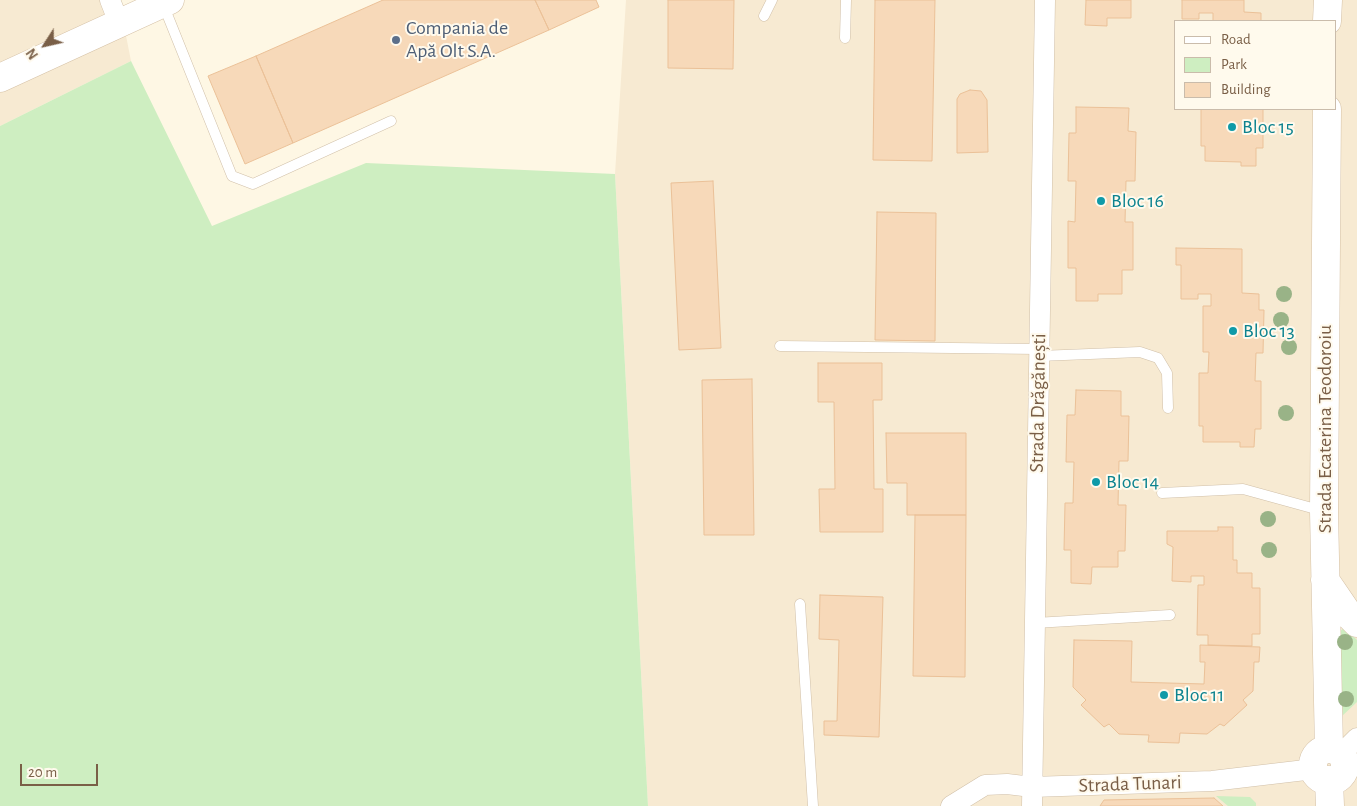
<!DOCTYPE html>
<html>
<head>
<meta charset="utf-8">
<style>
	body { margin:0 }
	#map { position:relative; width:1357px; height:806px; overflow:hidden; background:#fef7e4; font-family:"Alegreya Sans",sans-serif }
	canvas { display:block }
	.legend { position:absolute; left:1174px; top:20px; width:162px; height:90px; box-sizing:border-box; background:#fffaed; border:1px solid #cabcab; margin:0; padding:6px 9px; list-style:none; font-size:15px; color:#7a5f47 }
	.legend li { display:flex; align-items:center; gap:10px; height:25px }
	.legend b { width:25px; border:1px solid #cabcab }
	.north { position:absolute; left:20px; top:20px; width:50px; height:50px; -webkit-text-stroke:4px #fffaed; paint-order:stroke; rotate:235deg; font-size:14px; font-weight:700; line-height:20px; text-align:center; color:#7a5f47 }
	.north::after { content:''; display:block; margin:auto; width:18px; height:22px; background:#7a5f47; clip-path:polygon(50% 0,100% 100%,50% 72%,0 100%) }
	.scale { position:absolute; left:20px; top:764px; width:78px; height:22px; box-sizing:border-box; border:2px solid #7a5f47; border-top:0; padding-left:6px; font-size:15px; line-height:18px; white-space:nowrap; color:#7a5f47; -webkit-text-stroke:4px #fffaed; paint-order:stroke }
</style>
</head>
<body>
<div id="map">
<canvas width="1357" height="806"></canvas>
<ul class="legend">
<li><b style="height:6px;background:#fff"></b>Road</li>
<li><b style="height:14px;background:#ceeec1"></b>Park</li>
<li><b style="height:14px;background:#f7d9b9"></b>Building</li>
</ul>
<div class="north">N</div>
<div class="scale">20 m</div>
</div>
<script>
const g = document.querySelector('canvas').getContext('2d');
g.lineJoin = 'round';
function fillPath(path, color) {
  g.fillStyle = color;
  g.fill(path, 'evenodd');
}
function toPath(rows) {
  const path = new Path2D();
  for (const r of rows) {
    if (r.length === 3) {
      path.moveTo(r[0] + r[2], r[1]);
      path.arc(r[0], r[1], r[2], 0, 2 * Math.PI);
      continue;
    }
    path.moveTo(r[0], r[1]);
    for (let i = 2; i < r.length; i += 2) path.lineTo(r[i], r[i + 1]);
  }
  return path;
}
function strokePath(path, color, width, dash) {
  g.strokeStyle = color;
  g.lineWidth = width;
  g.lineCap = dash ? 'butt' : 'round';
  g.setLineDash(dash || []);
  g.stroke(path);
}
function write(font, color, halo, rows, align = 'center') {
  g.font = font + ' "Alegreya Sans",sans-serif';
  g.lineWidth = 4;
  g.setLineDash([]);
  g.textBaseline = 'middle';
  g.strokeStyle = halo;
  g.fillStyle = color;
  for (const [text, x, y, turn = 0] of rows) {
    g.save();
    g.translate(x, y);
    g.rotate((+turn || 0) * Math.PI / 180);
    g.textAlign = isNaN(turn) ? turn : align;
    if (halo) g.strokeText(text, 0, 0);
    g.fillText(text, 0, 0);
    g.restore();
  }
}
fillPath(toPath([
	[0,0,119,0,131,61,0,126],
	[626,0,1357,0,1357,806,648,806,615,174],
	[1176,21,1336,21,1336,109,1176,109]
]), '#f7ead2');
fillPath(toPath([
	[131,61,212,226,366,163,615,174,648,806,0,806,0,126],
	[1344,628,1357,640,1357,702,1342,716,1339,632],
	[1216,796,1250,797,1256,803,1256,806,1228,806]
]), '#ceeec1');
const building = toPath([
	[383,0,535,0,549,30,293,143,256,56,383,0],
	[535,0,596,0,599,7,549,30,535,0],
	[668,0,734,0,733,69,668,68,668,0],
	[875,0,935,0,932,161,873,160,875,0],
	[1086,0,1131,0,1131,18,1107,18,1107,26,1085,25,1086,0],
	[1182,0,1244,0,1244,12,1261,13,1261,21,1213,21,1213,13,1199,13,1199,19,1182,19,1182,0],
	[256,56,293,143,245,164,208,76,256,56],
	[970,90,981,91,987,100,988,152,957,153,957,99,960,94,970,90],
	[1076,107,1129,108,1128,131,1136,132,1135,181,1126,181,1125,222,1133,222,1133,270,1122,270,1122,294,1098,294,1098,301,1076,301,1076,268,1068,268,1068,221,1075,222,1076,181,1068,181,1069,133,1076,133,1076,107],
	[1201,109,1263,109,1263,148,1256,148,1256,166,1241,166,1241,162,1205,161,1205,146,1201,146,1201,109],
	[713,181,721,348,679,350,671,183,713,181],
	[877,212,936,213,935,341,875,340,877,212],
	[1176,248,1242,249,1242,293,1259,294,1259,310,1264,310,1263,353,1256,353,1255,381,1261,381,1261,429,1255,429,1254,447,1240,447,1240,442,1203,442,1203,426,1199,426,1199,373,1208,373,1209,352,1203,352,1203,306,1211,306,1211,294,1198,294,1198,299,1181,299,1181,265,1176,265,1176,248],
	[818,363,882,363,882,400,873,400,874,489,883,489,883,532,820,532,819,489,835,489,834,402,818,402,818,363],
	[752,379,754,535,704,535,702,380,752,379],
	[1076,390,1121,391,1121,416,1129,416,1128,461,1119,461,1118,505,1126,505,1125,551,1118,551,1118,567,1092,567,1091,584,1071,583,1071,550,1064,550,1065,503,1073,503,1074,462,1066,462,1067,415,1075,415,1076,390],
	[886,433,966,433,966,515,907,515,907,483,887,483,886,433],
	[915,515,966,515,965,677,913,676,915,515],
	[1218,527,1233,527,1233,560,1237,560,1237,573,1252,573,1252,588,1260,588,1260,634,1252,634,1252,646,1208,645,1208,635,1197,635,1198,585,1204,585,1204,576,1191,576,1191,582,1172,581,1173,547,1167,544,1167,531,1218,531,1218,527],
	[820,595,883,597,879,737,824,735,824,721,837,721,839,640,819,639,820,595],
	[1074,640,1132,641,1131,682,1204,684,1205,662,1200,662,1200,645,1260,647,1259,662,1254,662,1253,691,1243,700,1247,705,1224,726,1220,724,1207,734,1180,733,1179,743,1148,742,1149,735,1119,734,1109,724,1104,727,1081,705,1086,700,1073,687,1074,640],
	[1214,798,1223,806,1100,806,1104,800,1214,798]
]);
fillPath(building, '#f7d9b9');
strokePath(building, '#ebc198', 1);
const lane = toPath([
	[163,4,232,176,253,184,391,121],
	[764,16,772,0],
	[845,38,846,0],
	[780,346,1039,349],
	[1039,356,1140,352,1158,358,1167,373,1168,408],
	[1162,493,1243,489,1323,511],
	[800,604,813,806],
	[1035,623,1170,615]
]);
const street = toPath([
	[110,0,119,23],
	[1341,754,1357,738],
	[951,806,985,785,1007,784,1032,787,1212,781,1314,769],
	[1032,806,1045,0]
]);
const secondary = toPath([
	[1327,21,1328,0],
	[0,78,170,0],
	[1327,109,1324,511,1329,749],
	[1325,580,1349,615,1357,623],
	[1329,765,16],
	[1329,780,1330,806]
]);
strokePath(lane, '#d1c0a9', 11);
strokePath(street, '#d1c0a9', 21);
strokePath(secondary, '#d5c1a6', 29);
strokePath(lane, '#fff', 10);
strokePath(street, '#fff', 20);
strokePath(secondary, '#fff', 28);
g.fillStyle = '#99b387';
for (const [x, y] of [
	[1284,294],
	[1281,320],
	[1289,347],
	[1286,413],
	[1268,519],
	[1269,550],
	[1345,642],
	[1346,699]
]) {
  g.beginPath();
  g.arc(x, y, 8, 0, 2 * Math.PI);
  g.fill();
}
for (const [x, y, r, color] of [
	[396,40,5,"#5c6f8a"],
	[1232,127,5,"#0f9aa8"],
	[1101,201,5,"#0f9aa8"],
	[1233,331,5,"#0f9aa8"],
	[1096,482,5,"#0f9aa8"],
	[1164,695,5,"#0f9aa8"]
]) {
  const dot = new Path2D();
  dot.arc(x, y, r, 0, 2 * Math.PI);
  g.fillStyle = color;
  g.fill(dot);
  strokePath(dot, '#fffaed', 2);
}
write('20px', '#4e5e75', '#fffaed', [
	["Compania de",406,28],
	["Apă Olt S.A.",406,51]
], 'left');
write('20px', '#0d838f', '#fffaed', [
	["Bloc 15",1242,127],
	["Bloc 16",1111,201],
	["Bloc 13",1243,331],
	["Bloc 14",1106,482],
	["Bloc 11",1174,695]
], 'left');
write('20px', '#7a5f47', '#fffaed', [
	["Strada Drăgănești",1038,403,-89],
	["Strada Ecaterina Teodoroiu",1325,429,-90],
	["Strada Tunari",1130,784,-2]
]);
</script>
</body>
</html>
